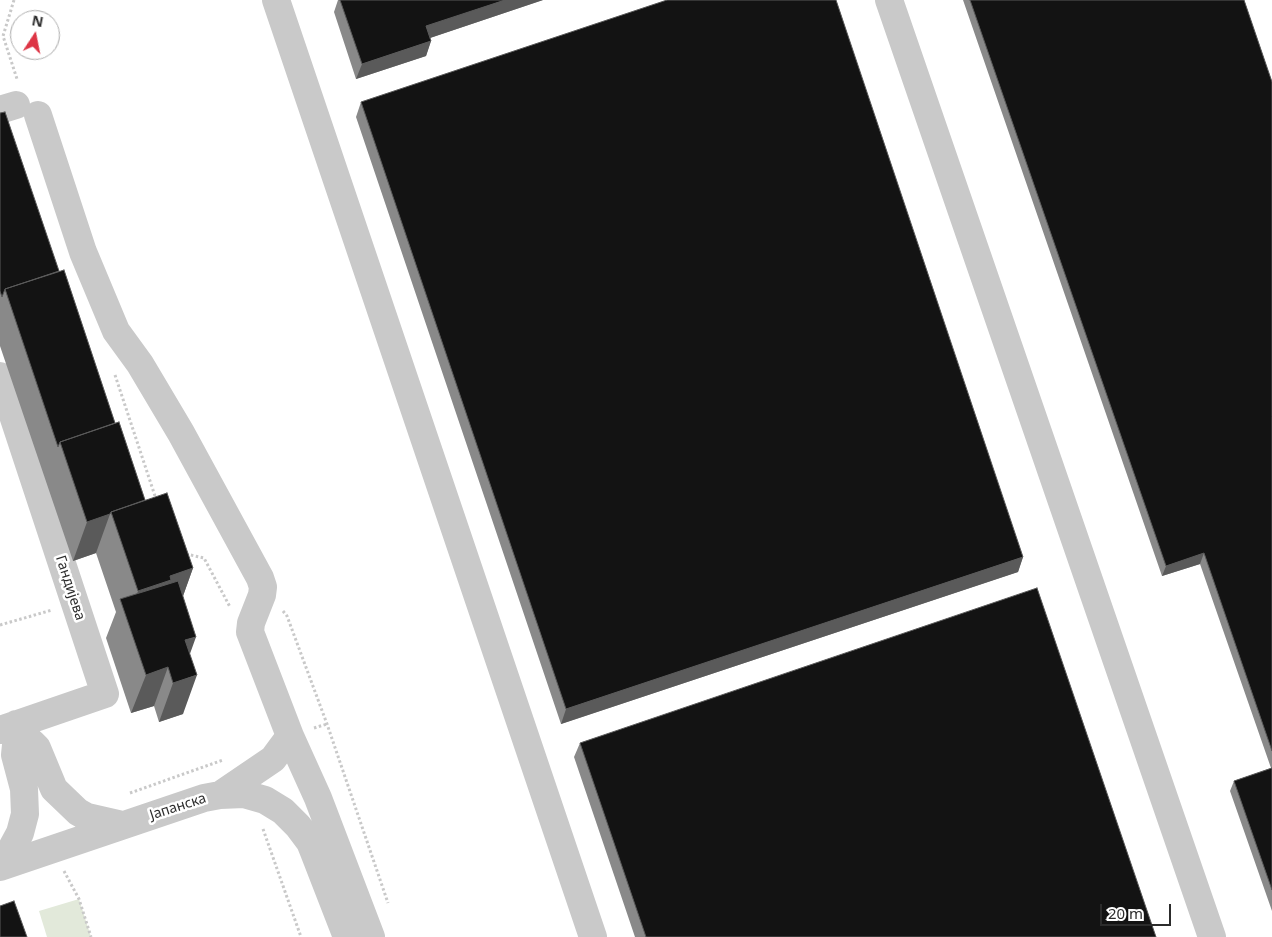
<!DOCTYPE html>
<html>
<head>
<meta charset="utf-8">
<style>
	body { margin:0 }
	#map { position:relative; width:1272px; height:937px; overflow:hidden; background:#fff; font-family:"Noto Sans",sans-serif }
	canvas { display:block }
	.north { position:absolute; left:10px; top:10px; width:50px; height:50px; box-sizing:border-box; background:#fff; border:1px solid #ababab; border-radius:50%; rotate:11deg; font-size:14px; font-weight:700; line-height:20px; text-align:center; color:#2c2c2c }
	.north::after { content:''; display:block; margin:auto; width:18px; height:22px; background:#dd3444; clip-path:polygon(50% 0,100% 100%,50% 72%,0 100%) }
	.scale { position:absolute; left:1100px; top:904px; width:71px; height:22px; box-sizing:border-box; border:2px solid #2c2c2c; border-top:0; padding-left:6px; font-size:15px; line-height:18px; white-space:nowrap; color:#2c2c2c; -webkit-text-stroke:4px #fff; paint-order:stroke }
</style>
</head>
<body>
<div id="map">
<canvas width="1272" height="937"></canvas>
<div class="north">N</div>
<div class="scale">20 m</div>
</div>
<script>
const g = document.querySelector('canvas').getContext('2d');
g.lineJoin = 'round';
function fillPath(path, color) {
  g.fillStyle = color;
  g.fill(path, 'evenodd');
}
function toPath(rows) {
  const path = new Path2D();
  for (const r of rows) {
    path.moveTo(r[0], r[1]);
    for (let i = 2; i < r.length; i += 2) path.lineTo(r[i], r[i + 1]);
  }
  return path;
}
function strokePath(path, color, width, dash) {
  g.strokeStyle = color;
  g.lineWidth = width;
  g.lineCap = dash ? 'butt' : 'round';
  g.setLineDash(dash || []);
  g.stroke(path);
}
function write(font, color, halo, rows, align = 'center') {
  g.font = font + ' "Noto Sans",sans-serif';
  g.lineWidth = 5;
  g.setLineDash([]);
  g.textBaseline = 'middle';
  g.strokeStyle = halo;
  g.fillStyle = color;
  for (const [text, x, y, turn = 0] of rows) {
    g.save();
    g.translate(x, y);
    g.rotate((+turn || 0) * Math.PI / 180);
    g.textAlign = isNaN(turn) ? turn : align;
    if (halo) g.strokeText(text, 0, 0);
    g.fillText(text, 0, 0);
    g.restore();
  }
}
fillPath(toPath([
	[79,899,91,937,47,937,39,911]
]), '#e2e9da');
strokePath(toPath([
	[14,0,3,36,17,79],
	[115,375,156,499],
	[186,554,204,558,230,607],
	[283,611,287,616,327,724,388,903],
	[0,625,52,610],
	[314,728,327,724],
	[130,793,223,760],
	[263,829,301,937],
	[64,871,79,899,91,937]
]), '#c9c9c9', 3, [2.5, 2.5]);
strokePath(toPath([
	[276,0,593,937],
	[889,0,1212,937],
	[0,110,16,105],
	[38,115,83,252,116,331,140,364,181,433,260,578,263,587,262,595,251,623,250,632,290,736,318,798,371,937],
	[0,376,105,694,0,730],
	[16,724,21,739,32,743,37,748,54,789,78,812,87,817,122,825],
	[220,795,273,759,290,736],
	[2,866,20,833,25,814,24,789,15,755,16,745,21,739],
	[0,867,204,798,220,795,244,794,265,800,283,811,298,826,310,842,314,852,347,937]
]), '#c9c9c9', 28);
fillPath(toPath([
	[338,0,543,0,430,38,431,41,426,56,356,79,334,12],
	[963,0,1244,0,1272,82,1272,911,1230,791,1234,781,1271,768,1200,564,1162,576],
	[361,102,1023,557,1018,572,561,724,356,117],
	[0,113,115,423,145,500,193,568,183,596,190,654,183,714,159,722,154,706,131,713,106,638,116,612,96,553,73,561,0,346],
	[580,743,1156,937,635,937,574,757]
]), '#898989');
fillPath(toPath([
	[505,0,543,0,421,41,426,26],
	[431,41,426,56,356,79,362,64],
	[110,514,96,553,73,561,87,522],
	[1204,553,1200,564,1162,576,1166,566],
	[1023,557,1018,572,561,724,566,709],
	[193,568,178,610,127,620,138,591,170,576],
	[196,637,182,676,171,679,185,640],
	[168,667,154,706,131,713,146,675],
	[197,675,183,714,159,722,173,683]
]), '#5a5a5a');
const building = toPath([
	[340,0,505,0,426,26,431,41,362,64,340,0],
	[667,0,836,0,1023,557,566,709,361,102,667,0],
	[970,0,1244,0,1272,82,1272,751,1204,553,1166,566,970,0],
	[5,112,59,271,5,289,2,297,0,291,0,113,5,112],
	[64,270,115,423,60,442,58,447,5,289,64,270],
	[119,422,145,500,111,512,110,514,87,522,60,442,119,422],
	[167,493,193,568,170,576,171,580,138,591,111,512,167,493],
	[178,581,196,637,185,640,197,675,173,683,168,667,146,675,120,599,178,581],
	[1037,588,1156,937,646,937,580,743,1037,588],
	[1272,768,1272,890,1234,781,1272,768],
	[14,901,27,937,0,937,0,906,14,901]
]);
fillPath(building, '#131313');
strokePath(building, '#5a5a5a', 1);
write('14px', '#2c2c2c', '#fff', [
	["Гандијева",70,588,72],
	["Јапанска",178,807,-18]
]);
</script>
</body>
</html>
